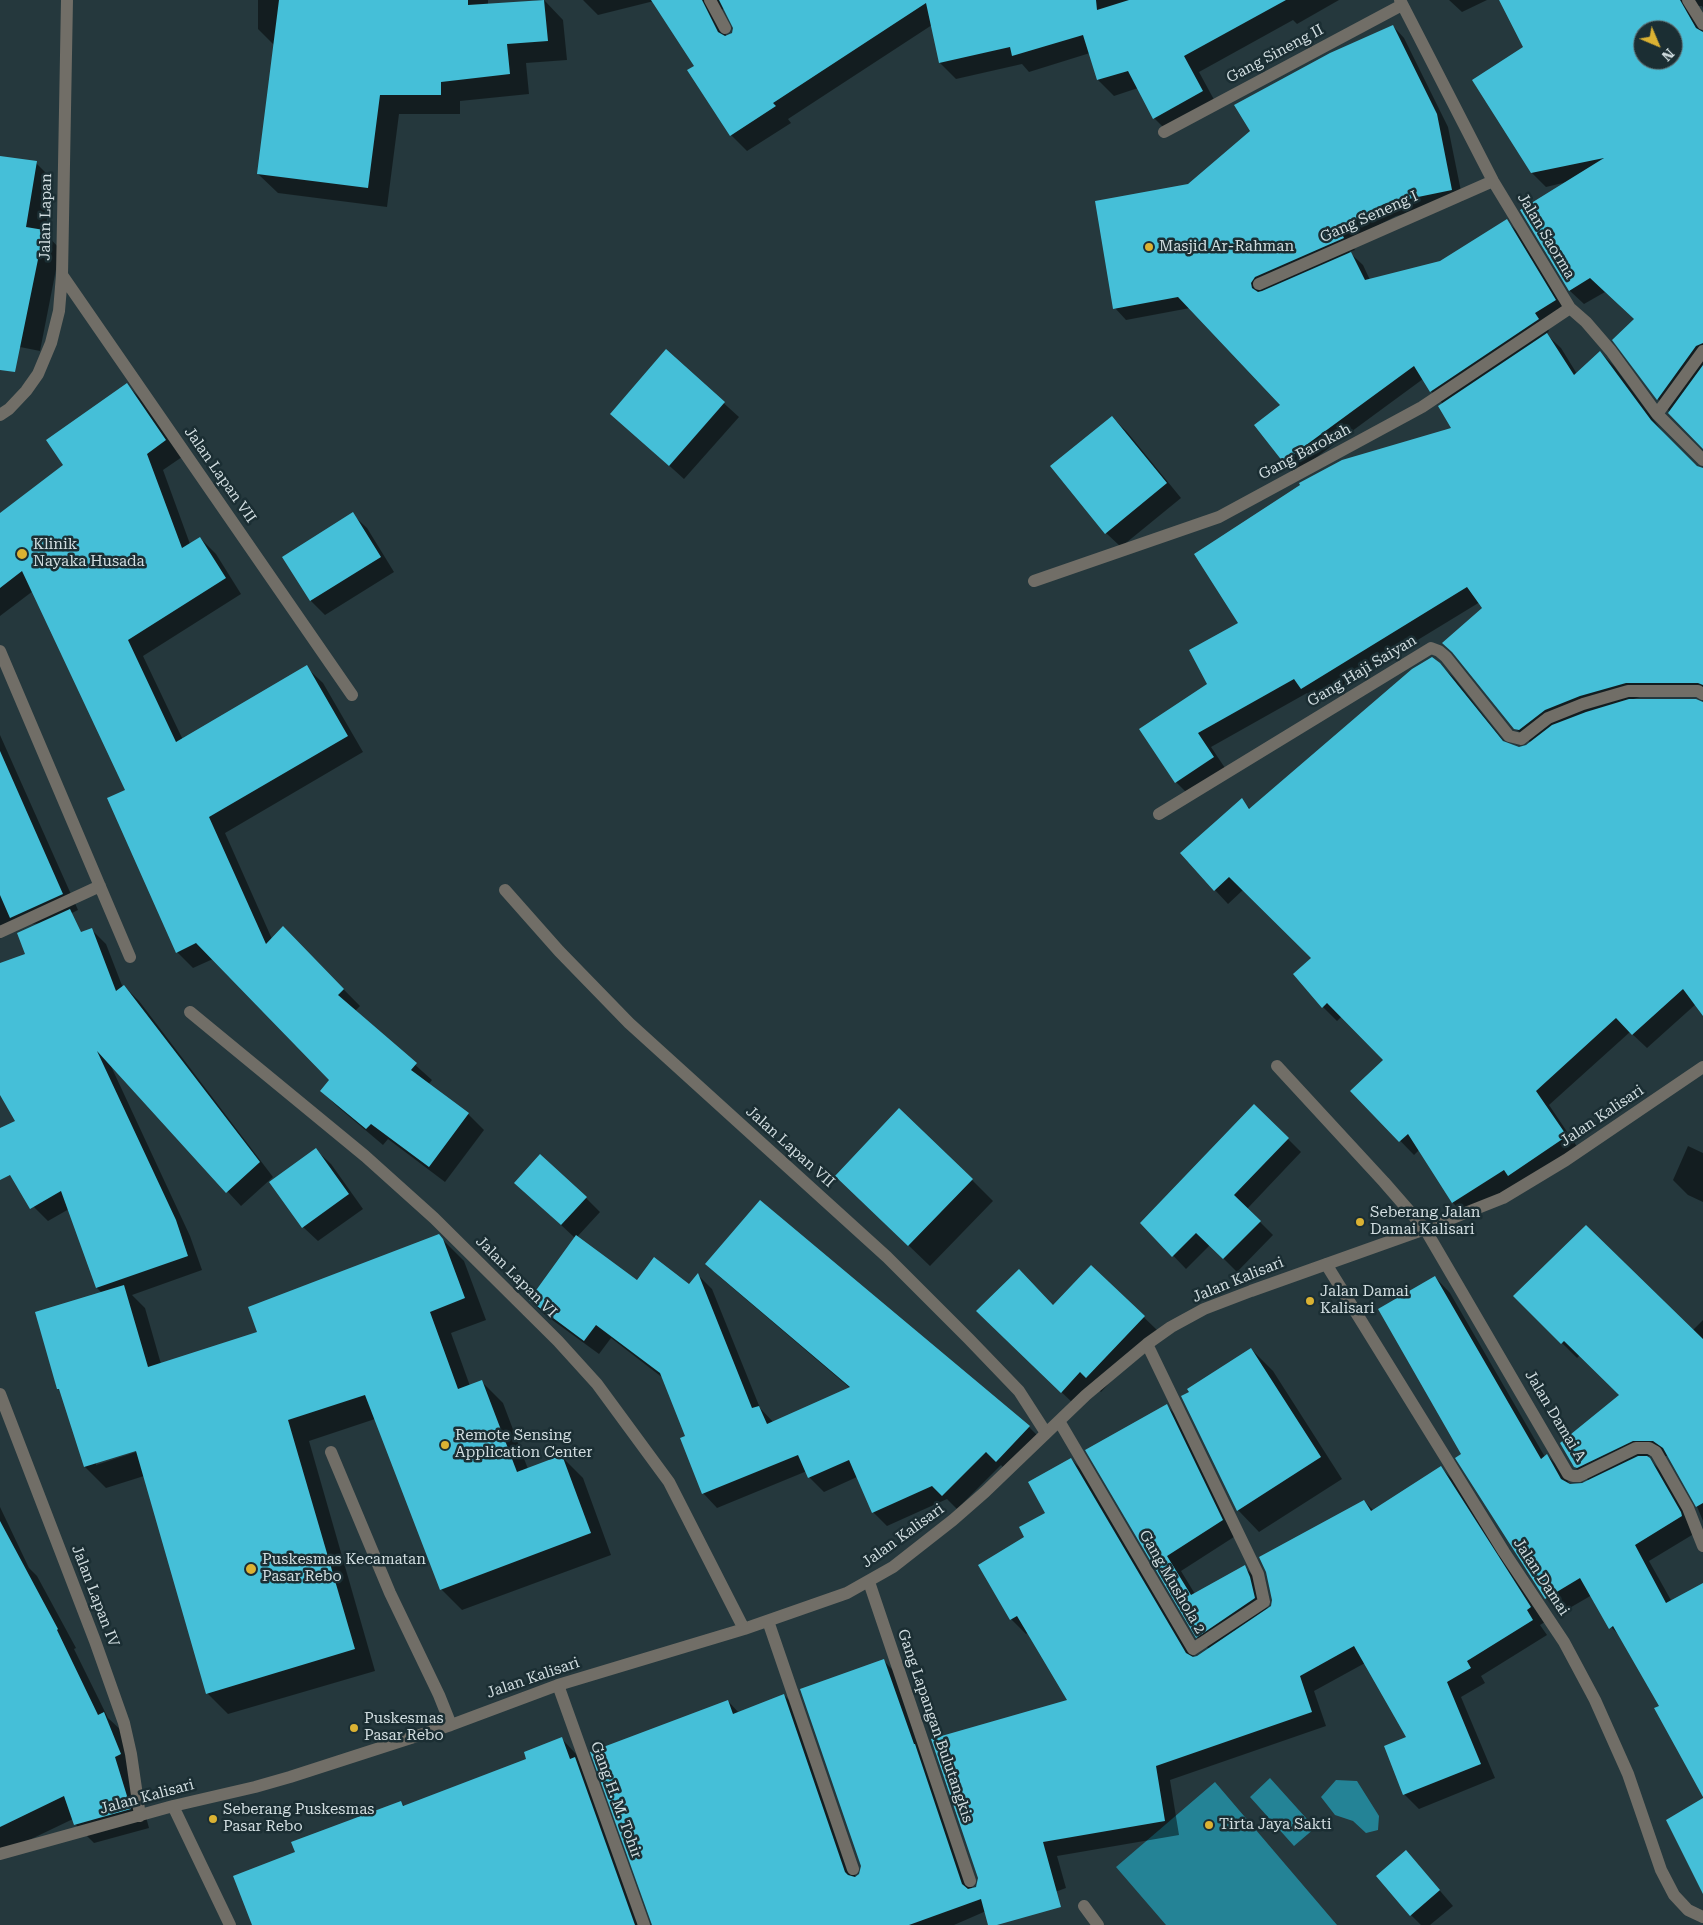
<!DOCTYPE html>
<html>
<head>
<meta charset="utf-8">
<style>
	body { margin:0 }
	#map { position:relative; width:1703px; height:1925px; overflow:hidden; background:#25383d; font-family:"Roboto Serif",serif }
	canvas { display:block }
	.north { position:absolute; left:1633px; top:20px; width:50px; height:50px; box-sizing:border-box; background:#1b2e33; border:1px solid #647478; border-radius:50%; rotate:135deg; font-size:14px; font-weight:700; line-height:20px; text-align:center; color:#d1dde0 }
	.north::after { content:''; display:block; margin:auto; width:18px; height:22px; background:#dbb233; clip-path:polygon(50% 0,100% 100%,50% 72%,0 100%) }
</style>
</head>
<body>
<div id="map">
<canvas width="1703" height="1925"></canvas>
<div class="north">N</div>
</div>
<script>
const g = document.querySelector('canvas').getContext('2d');
g.lineJoin = 'round';
function fillPath(path, color) {
  g.fillStyle = color;
  g.fill(path, 'evenodd');
}
function toPath(rows) {
  const path = new Path2D();
  for (const r of rows) {
    path.moveTo(r[0], r[1]);
    for (let i = 2; i < r.length; i += 2) path.lineTo(r[i], r[i + 1]);
  }
  return path;
}
function strokePath(path, color, width, dash) {
  g.strokeStyle = color;
  g.lineWidth = width;
  g.lineCap = dash ? 'butt' : 'round';
  g.setLineDash(dash || []);
  g.stroke(path);
}
function write(font, color, halo, rows, align = 'center') {
  g.font = font + ' "Roboto Serif",serif';
  g.lineWidth = 5;
  g.setLineDash([]);
  g.textBaseline = 'middle';
  g.strokeStyle = halo;
  g.fillStyle = color;
  for (const [text, x, y, turn = 0] of rows) {
    g.save();
    g.translate(x, y);
    g.rotate((+turn || 0) * Math.PI / 180);
    g.textAlign = isNaN(turn) ? turn : align;
    if (halo) g.strokeText(text, 0, 0);
    g.fillText(text, 0, 0);
    g.restore();
  }
}
fillPath(toPath([
	[1270,1778,1315,1828,1294,1846,1250,1797],
	[1336,1780,1357,1781,1379,1816,1378,1830,1366,1833,1353,1821,1335,1815,1321,1797],
	[1215,1782,1337,1925,1166,1925,1116,1867]
]), '#248396');
fillPath(toPath([
	[258,0,488,0,488,5,544,0,563,20,567,60,526,63,529,94,460,101,460,114,399,114,387,207,278,193,258,174,274,45,258,29],
	[583,0,1339,0,1297,24,1293,20,1199,72,1218,107,1170,134,1154,118,1138,88,1114,96,1098,80,1090,53,1029,72,1022,64,956,79,940,63,932,25,788,119,791,123,747,151,731,135,696,66,654,1,598,15],
	[725,8,734,24,733,32,727,37,718,20,718,12],
	[1449,0,1487,0,1462,12],
	[1501,0,1703,0,1703,8,1702,6,1698,6,1693,15,1703,32,1703,447,1658,399,1614,340,1635,320,1605,292,1584,304,1570,291,1522,211,1567,182,1546,187,1532,173,1525,48],
	[1643,30,1673,30,1673,60,1643,60],
	[1393,26,1404,38,1448,127,1463,201,1396,216,1350,240,1355,250,1349,252,1363,265,1370,280,1440,262,1506,221,1518,232,1566,312,1546,325,1549,331,1546,334,1561,348,1577,374,1600,352,1614,366,1664,434,1703,495,1703,696,1640,697,1630,700,1703,703,1703,1014,1696,1004,1647,1048,1630,1032,1549,1105,1580,1151,1467,1217,1453,1203,1419,1150,1414,1155,1352,1091,1385,1060,1342,1016,1337,1021,1323,1007,1313,958,1243,890,1228,904,1215,890,1242,800,1250,809,1439,664,1454,678,1506,744,1519,748,1531,743,1515,728,1484,608,1480,602,1316,702,1307,693,1211,747,1227,771,1190,796,1176,782,1209,684,1240,624,1453,429,1443,404,1431,391,1423,379,1295,473,1284,461,1256,425,1282,405,1190,308,1126,320,1115,308,1189,185],
	[0,157,36,163,53,180,45,233,60,249,40,351,0,343],
	[666,351,739,417,684,479,611,413],
	[126,384,143,401,182,457,163,470,190,544,200,538,216,554,241,594,143,656,183,740,306,667,323,683,363,752,225,833,272,939,283,928,360,1006,355,1011,432,1080,428,1085,468,1114,484,1130,445,1182,388,1139,383,1145,338,1107,321,1091,330,1080,213,959,193,968,177,952,126,790,33,591,0,616,0,515,65,465],
	[1112,417,1127,432,1181,498,1121,547,1106,533],
	[352,514,367,528,394,572,325,615,311,601,283,557],
	[0,735,78,910,52,923,0,925],
	[92,930,106,944,123,988,124,986,139,1001,273,1177,241,1206,110,1064,190,1236,202,1270,132,1295,145,1308,161,1364,258,1333,439,1236,464,1261,486,1320,451,1333,470,1386,482,1382,503,1403,528,1469,562,1457,583,1478,611,1555,462,1610,441,1589,375,1419,309,1441,375,1671,228,1714,207,1693,144,1476,106,1488,85,1467,62,1392,58,1389,102,1293,97,1288,69,1209,48,1221,34,1207,5,1127,17,1122,0,1093,0,965],
	[141,1447,142,1450,96,1465,96,1462],
	[1254,1105,1301,1152,1247,1209,1273,1235,1237,1272,1210,1245,1186,1269,1142,1223],
	[1688,1146,1703,1153,1703,1202,1688,1195,1673,1180],
	[316,1150,331,1164,363,1209,318,1241,303,1227],
	[972,1180,993,1201,930,1266,858,1197],
	[516,1183,586,1198,600,1212,577,1237,638,1281,690,1285,698,1275,712,1289,760,1408,774,1423,850,1388,721,1278,707,1264,1029,1427,1043,1441,1010,1475,1001,1465,957,1509,947,1499,887,1526,873,1512,857,1477,824,1492,810,1478,807,1471,717,1508,703,1493,687,1436,663,1378,611,1338,599,1354,544,1314,530,1300,575,1238],
	[1091,1266,1158,1331,1101,1392,1095,1386,1076,1406,992,1326,1053,1306],
	[1435,1277,1450,1293,1545,1457,1547,1455,1562,1471,1570,1485,1572,1485,1589,1481,1575,1467,1621,1395,1580,1355,1577,1358,1515,1296,1693,1330,1703,1320,1703,1521,1696,1504,1669,1456,1649,1456,1643,1458,1649,1459,1665,1475,1697,1532,1649,1561,1672,1602,1703,1584,1703,1794,1660,1706,1620,1636,1607,1623,1592,1595,1561,1613,1546,1598,1463,1454],
	[1251,1349,1273,1371,1342,1479,1259,1532,1238,1510,1191,1392],
	[1167,1406,1181,1420,1237,1535,1181,1571,1195,1594,1244,1567,1259,1581,1264,1592,1268,1609,1364,1501,1374,1511,1441,1468,1456,1483,1545,1622,1540,1625,1547,1635,1481,1676,1485,1683,1461,1697,1495,1778,1419,1809,1404,1794,1408,1738,1365,1663,1314,1691,1326,1726,1170,1780,1179,1835,1057,1856,1066,1888,1022,1904,1016,1898,954,1925,652,1925,728,1701,739,1713,784,1695,799,1710,856,1878,861,1875,883,1660,898,1675,929,1760,973,1890,979,1884,1069,1701,1029,1632,1026,1634,1011,1619,1026,1537,1047,1514,1071,1459,1086,1474,1193,1657,1198,1657,1209,1649,1197,1637,1087,1450],
	[0,1507,29,1568,37,1576,76,1648,74,1649,108,1718,123,1732,149,1828,94,1843,75,1824,73,1819,0,1854],
	[562,1739,576,1754,644,1925,253,1925,296,1853,401,1803,405,1806,528,1759],
	[1406,1851,1453,1906,1430,1925,1421,1925,1411,1915]
]), '#0007');
fillPath(toPath([
	[279,0,468,0,468,5,544,0,548,41,507,44,510,74,441,82,441,95,380,95,368,188,257,174],
	[651,0,702,0,718,32,725,36,732,33,733,28,719,0,1096,0,1097,10,1129,0,1286,0,1184,56,1203,91,1153,119,1128,71,1097,80,1083,35,1012,56,1010,47,939,63,926,3,773,103,776,106,730,136,687,70,694,66],
	[1499,0,1680,0,1696,28,1703,32,1703,343,1696,346,1657,400,1612,340,1634,319,1590,278,1569,291,1520,210,1604,158,1531,173,1472,80,1523,47],
	[1643,30,1673,30,1673,60,1643,60],
	[1393,25,1437,114,1452,190,1384,204,1339,228,1344,238,1255,277,1251,283,1252,288,1258,292,1262,291,1351,252,1365,280,1440,261,1507,219,1556,300,1535,313,1539,319,1430,392,1414,366,1283,462,1254,425,1280,405,1178,297,1113,309,1095,201,1188,184,1250,131,1234,105,1330,53],
	[0,156,37,161,26,227,44,230,15,372,0,370],
	[1547,333,1574,375,1600,351,1651,420,1697,466,1703,468,1703,685,1698,683,1626,683,1580,696,1545,710,1519,730,1514,729,1452,652,1442,643,1482,608,1467,587,1301,689,1294,679,1198,733,1214,757,1175,783,1139,729,1207,684,1189,650,1238,623,1194,554,1300,485,1299,483,1342,460,1451,428,1438,406],
	[666,349,725,402,669,466,610,414],
	[1703,365,1703,449,1668,413],
	[127,383,166,440,147,454,182,548,200,537,226,578,128,640,176,742,307,665,348,736,209,817,266,944,283,926,344,989,338,995,417,1063,411,1070,469,1113,429,1167,371,1124,366,1129,320,1091,329,1080,196,943,176,953,107,798,125,790,22,571,0,588,0,513,63,465,46,440],
	[1112,416,1167,483,1105,534,1050,466],
	[353,512,381,557,310,601,282,557],
	[1432,657,1440,663,1503,741,1519,747,1526,745,1552,725,1586,712,1629,699,1696,699,1703,702,1703,1016,1683,989,1632,1035,1616,1018,1536,1091,1567,1136,1508,1176,1504,1170,1452,1203,1408,1134,1399,1142,1350,1091,1383,1060,1327,1003,1322,1008,1293,974,1311,958,1229,877,1214,891,1180,853,1242,798,1249,809,1412,669],
	[0,751,63,894,10,918,0,895],
	[70,909,81,932,92,928,116,991,124,985,260,1162,226,1193,97,1051,176,1220,188,1256,96,1288,61,1191,30,1209,10,1175,0,1180,0,1128,15,1121,0,1095,0,963,25,954,17,933],
	[1254,1104,1289,1138,1234,1195,1261,1221,1223,1259,1196,1233,1172,1257,1140,1223],
	[899,1108,973,1179,908,1246,835,1176],
	[316,1148,349,1194,302,1228,269,1182],
	[540,1154,587,1197,561,1225,514,1183],
	[760,1200,1030,1426,996,1462,986,1452,942,1496,932,1486,872,1513,849,1460,808,1478,798,1455,702,1494,680,1438,685,1436,660,1373,596,1325,584,1341,529,1300,576,1235,637,1280,654,1257,689,1284,698,1273,752,1408,759,1406,767,1424,850,1387,705,1264],
	[1586,1225,1703,1339,1703,1503,1696,1507,1663,1448,1653,1441,1633,1441,1577,1468,1574,1467,1560,1443,1619,1395,1564,1341,1561,1344,1513,1296],
	[439,1234,443,1239,465,1298,430,1312,458,1389,482,1380,517,1472,562,1455,591,1533,440,1590,365,1395,288,1420,355,1649,206,1694,136,1451,84,1467,59,1389,57,1389,35,1312,124,1285,148,1367,257,1332,248,1307],
	[1091,1265,1145,1316,1086,1378,1080,1372,1061,1393,976,1311,1019,1269,1053,1305],
	[1435,1276,1541,1459,1547,1454,1561,1479,1570,1484,1582,1483,1638,1456,1647,1456,1650,1458,1681,1512,1682,1516,1635,1545,1666,1603,1703,1583,1703,1797,1654,1708,1659,1706,1613,1626,1609,1629,1580,1578,1545,1599,1455,1458,1461,1454,1378,1309],
	[1251,1348,1321,1457,1237,1511,1181,1396,1189,1392,1187,1389],
	[1167,1404,1223,1520,1167,1556,1191,1595,1245,1565,1250,1577,1255,1598,1196,1638,1085,1450],
	[1071,1458,1186,1653,1193,1657,1197,1656,1271,1606,1272,1600,1266,1572,1259,1557,1364,1500,1371,1511,1441,1466,1531,1607,1527,1610,1533,1620,1467,1661,1471,1668,1447,1682,1481,1764,1403,1795,1384,1746,1406,1737,1354,1646,1300,1676,1312,1712,1156,1766,1165,1821,1043,1842,1061,1907,997,1925,988,1925,981,1899,909,1925,652,1925,590,1752,728,1700,733,1714,784,1694,845,1872,848,1875,855,1877,859,1874,861,1866,800,1689,884,1659,914,1744,915,1744,962,1884,968,1889,976,1887,978,1878,931,1739,1067,1700,1017,1616,1010,1620,978,1565,1024,1537,1019,1527,1045,1513,1028,1482],
	[0,1521,58,1629,57,1630,98,1715,104,1712,121,1754,115,1757,131,1809,74,1825,64,1796,0,1827],
	[562,1737,570,1759,575,1757,635,1925,252,1925,233,1876,295,1852,291,1842,401,1801,403,1806,526,1759,524,1752],
	[1703,1798,1703,1894,1666,1820],
	[1406,1850,1440,1890,1410,1916,1376,1876]
]), '#45bfd8');
strokePath(toPath([
	[710,0,725,28],
	[1400,0,1493,181,1570,308,1586,322,1611,351,1657,414,1703,460],
	[1688,0,1703,24],
	[1164,132,1402,5],
	[62,275,352,695],
	[1259,284,1493,181],
	[1657,414,1703,351],
	[0,415,9,409,26,391,38,374,51,343,59,311,62,275,67,0],
	[1034,581,1219,517,1422,407,1570,308],
	[0,651,130,957],
	[1159,814,1431,648,1439,651,1446,657,1509,736,1521,739,1548,718,1583,704,1628,691,1698,691,1703,694],
	[505,890,559,951,629,1023,887,1257,969,1339,1019,1391,1046,1433],
	[0,932,100,886],
	[190,1012,365,1156,434,1218,558,1341,597,1384,669,1482,744,1629],
	[1277,1066,1384,1182,1425,1229,1568,1474,1573,1476,1579,1476,1636,1448,1649,1448,1656,1452,1688,1508,1703,1546],
	[1326,1264,1504,1552,1564,1642,1595,1700,1628,1774,1661,1870,1674,1895,1688,1910,1703,1917],
	[0,1394,95,1641,124,1723,131,1754,140,1816],
	[1059,1421,1193,1649,1264,1602,1258,1574,1147,1344],
	[331,1452,390,1593,439,1695,451,1725],
	[869,1582,970,1881],
	[768,1621,853,1869],
	[558,1685,644,1925],
	[173,1806,230,1925],
	[0,1854,173,1806,255,1787,290,1777,451,1725,558,1685,744,1629,847,1593,893,1567,953,1520,985,1492,1086,1395,1147,1344,1171,1327,1204,1309,1251,1291,1425,1229,1503,1198,1566,1160,1703,1067],
	[1084,1906,1098,1925]
]), '#716e67', 12);
for (const [x, y, r, color] of [
	[1149,247,5,"#dbb233"],
	[22,554,6,"#dbb233"],
	[1360,1222,5,"#dbb233"],
	[1310,1301,5,"#dbb233"],
	[445,1445,5,"#dbb233"],
	[251,1569,6,"#dbb233"],
	[354,1728,5,"#dbb233"],
	[213,1819,5,"#dbb233"],
	[1209,1825,5,"#dbb233"]
]) {
  const dot = new Path2D();
  dot.arc(x, y, r, 0, 2 * Math.PI);
  g.fillStyle = color;
  g.fill(dot);
  strokePath(dot, '#1b2e33', 2);
}
write('15px', '#d1dde0', '#1b2e33', [
	["Gang Sineng II",1275,54,-28],
	["Jalan Lapan",46,217,-89],
	["Gang Seneng I",1369,217,-24],
	["Jalan Saorma",1546,236,59],
	["Gang Barokah",1305,452,-28],
	["Jalan Lapan VII",220,475,55],
	["Gang Haji Saiyan",1362,671,-31],
	["Jalan Kalisari",1602,1116,-34],
	["Jalan Lapan VII",790,1147,42],
	["Jalan Lapan VI",516,1277,45],
	["Jalan Kalisari",1238,1280,-22],
	["Jalan Damai A",1555,1416,59],
	["Jalan Kalisari",903,1536,-36],
	["Jalan Damai",1541,1577,57],
	["Gang Mushola 2",1172,1582,60],
	["Jalan Lapan IV",95,1596,69],
	["Jalan Kalisari",533,1678,-19],
	["Gang Lapangan Bulutangkis",935,1726,71],
	["Jalan Kalisari",147,1797,-15],
	["Gang H. M. Tohir",616,1800,70]
]);
write('15px', '#d1dde0', '#1b2e33', [
	["Masjid Ar-Rahman",1159,247],
	["Klinik",33,545],
	["Nayaka Husada",33,562],
	["Seberang Jalan",1370,1213],
	["Damai Kalisari",1370,1230],
	["Jalan Damai",1320,1292],
	["Kalisari",1320,1309],
	["Remote Sensing",455,1436],
	["Application Center",455,1453],
	["Puskesmas Kecamatan",262,1560],
	["Pasar Rebo",262,1577],
	["Puskesmas",364,1719],
	["Pasar Rebo",364,1736],
	["Seberang Puskesmas",223,1810],
	["Pasar Rebo",223,1827],
	["Tirta Jaya Sakti",1219,1825]
], 'left');
</script>
</body>
</html>
